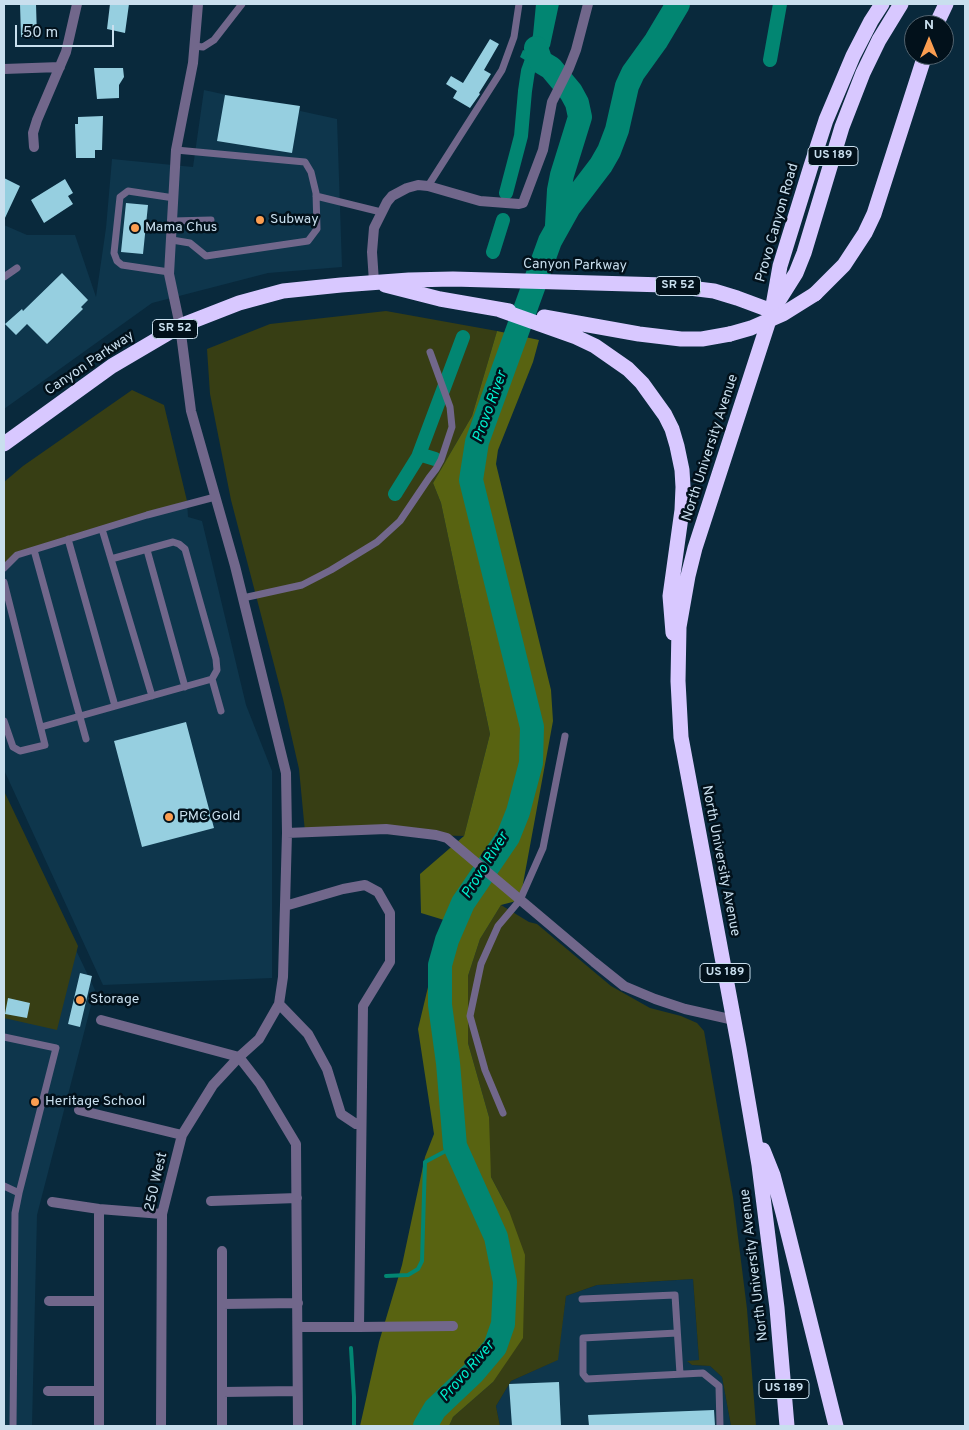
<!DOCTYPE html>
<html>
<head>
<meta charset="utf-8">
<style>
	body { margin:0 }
	#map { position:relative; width:969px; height:1430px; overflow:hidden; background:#09293c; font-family:Overpass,sans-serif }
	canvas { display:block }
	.frame { position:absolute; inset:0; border:5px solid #c9dfee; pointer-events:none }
	.north { position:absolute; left:904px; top:15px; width:50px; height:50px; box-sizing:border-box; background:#02111b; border:1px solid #52636f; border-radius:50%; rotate:0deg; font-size:14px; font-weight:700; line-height:20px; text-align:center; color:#c9dfee }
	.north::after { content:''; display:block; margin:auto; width:18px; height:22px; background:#fb9e51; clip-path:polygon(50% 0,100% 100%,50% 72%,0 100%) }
	.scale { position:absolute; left:15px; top:25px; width:99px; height:22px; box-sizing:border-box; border:2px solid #c9dfee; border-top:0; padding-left:6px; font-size:15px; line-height:18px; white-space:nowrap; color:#c9dfee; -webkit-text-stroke:4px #02111b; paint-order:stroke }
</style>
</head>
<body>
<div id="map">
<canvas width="969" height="1430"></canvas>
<div class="frame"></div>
<div class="north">N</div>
<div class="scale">50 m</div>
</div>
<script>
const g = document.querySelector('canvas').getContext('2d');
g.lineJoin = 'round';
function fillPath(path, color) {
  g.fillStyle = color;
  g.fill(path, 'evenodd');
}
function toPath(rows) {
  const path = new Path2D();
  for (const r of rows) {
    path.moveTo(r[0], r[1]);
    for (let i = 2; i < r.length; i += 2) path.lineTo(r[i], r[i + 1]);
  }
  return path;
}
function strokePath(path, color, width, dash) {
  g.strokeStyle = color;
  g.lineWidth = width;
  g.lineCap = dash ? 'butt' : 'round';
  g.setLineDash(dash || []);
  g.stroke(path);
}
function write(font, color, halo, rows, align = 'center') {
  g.font = font + ' Overpass,sans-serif';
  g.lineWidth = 5;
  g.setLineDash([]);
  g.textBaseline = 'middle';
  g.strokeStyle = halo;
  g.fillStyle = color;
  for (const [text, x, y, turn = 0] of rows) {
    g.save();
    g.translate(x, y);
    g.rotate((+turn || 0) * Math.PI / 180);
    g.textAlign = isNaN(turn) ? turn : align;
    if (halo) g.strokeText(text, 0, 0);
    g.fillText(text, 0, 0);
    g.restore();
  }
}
fillPath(toPath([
	[204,90,337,119,342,267,268,273,152,303,4,409,4,225,27,235,75,235,96,297,106,228,112,159,193,167],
	[187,501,188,517,202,521,246,705,272,771,272,978,103,985,4,770,4,566,16,554],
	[4,799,95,990,37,1215,32,1426,4,1426],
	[693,1279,699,1360,688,1362,692,1365,710,1366,722,1377,731,1426,500,1426,496,1406,511,1381,557,1360,566,1296,597,1285]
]), '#0e364c');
fillPath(toPath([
	[386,311,497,331,472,416,433,483,441,503,490,734,464,836,305,832,299,769,283,699,231,500,210,394,207,349,270,324],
	[132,390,164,405,187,501,16,554,4,566,4,482,23,466],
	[4,791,78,946,57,1030,4,1018],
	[501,905,529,922,537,924,611,986,650,1008,681,1016,697,1023,704,1031,733,1197,747,1309,756,1426,731,1426,722,1377,710,1366,692,1365,687,1361,699,1360,693,1279,597,1285,566,1296,558,1360,511,1381,496,1406,500,1426,449,1426,453,1417,493,1382,509,1211,491,1177,488,1149,489,1117,468,1043,468,976,480,939]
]), '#373e14');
fillPath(toPath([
	[497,331,539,340,533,362,498,450,496,464,551,690,553,721,520,900,501,905,480,939,468,976,468,1043,489,1117,491,1177,509,1211,525,1255,523,1338,493,1382,453,1417,449,1426,360,1426,379,1342,402,1265,425,1157,434,1134,418,1029,444,920,421,913,420,874,464,836,490,734,441,503,433,483,472,416]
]), '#586311');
fillPath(toPath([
	[536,4,559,4,550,46,534,74,531,74,531,77,524,77,525,64,525,60,520,57,523,50,526,51,530,45,533,35]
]), '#028672');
strokePath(toPath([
	[386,1276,408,1275,418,1269,422,1261,425,1162,455,1146],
	[351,1348,354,1397,354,1426]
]), '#028672', 4);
strokePath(toPath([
	[770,60,780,4],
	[506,193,521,136,525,91,528,71,532,60],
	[493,252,503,220],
	[418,457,422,455,435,459],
	[395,494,418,457,463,337]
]), '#028672', 14);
strokePath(toPath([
	[536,48,541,62,551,68,571,92,577,103,580,117,562,175,559,190,557,225],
	[425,1426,435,1409,473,1373,495,1347,503,1324,505,1282,496,1237,455,1146,448,1063,440,1005,440,965,447,940,463,903,508,837,518,812,531,763,532,727,471,480,477,442,550,241,569,207,601,165,609,151,617,130,627,86,633,73,656,41,678,4]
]), '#028672', 24);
fillPath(toPath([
	[20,4,36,4,37,37,21,37],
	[110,4,129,4,125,33,107,29],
	[490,39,499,44,484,70,491,74,479,93,480,94,470,108,453,98,457,91,446,84,451,76,463,83],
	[94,68,123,68,124,77,119,85,119,98,97,99],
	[225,95,300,106,292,153,217,141],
	[103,116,102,150,95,150,95,158,76,158,75,124,78,124,78,117],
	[4,178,20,186,4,220],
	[65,179,73,193,68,196,73,204,44,223,31,200],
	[126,203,148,205,143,254,121,252],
	[62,273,88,300,81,307,83,309,47,344,27,324,16,335,5,324,22,309,23,311],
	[186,722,214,828,142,847,114,741],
	[80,973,92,976,80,1027,68,1024],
	[8,998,30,1003,27,1018,5,1014],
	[559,1382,561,1426,512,1426,509,1384],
	[714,1410,715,1426,589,1426,588,1415]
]), '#96cfe0');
strokePath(toPath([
	[194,46,203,47,214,40,242,4],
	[428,186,502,70,514,37,519,4],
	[316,196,381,212],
	[173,221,211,220],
	[172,240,190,243,206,256,308,241,317,229,316,193,311,172,305,162,176,150],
	[169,272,122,265,117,261,114,253,120,197,128,191,174,198],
	[4,277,17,268],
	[102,529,111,559,173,542,179,544,185,549,216,659,217,670,212,679],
	[68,539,115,706],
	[34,550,86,739],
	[147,550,185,687],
	[111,559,152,696],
	[4,568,17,555,147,515,215,497],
	[4,582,45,745,20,751,13,747,4,721],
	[243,598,302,585,331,570,377,542,400,521,429,478,436,469,441,460,452,427,450,407,430,352],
	[41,727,212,679,221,711],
	[4,1037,56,1048,19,1193],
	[503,1113,485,1070,470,1016,481,964,498,926,520,900,543,848,565,736],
	[4,1186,19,1193,15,1213,13,1426],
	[582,1299,675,1295,680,1374],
	[677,1333,583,1338,583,1374,587,1379,703,1373,719,1386,720,1426]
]), '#71678b', 7);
strokePath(toPath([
	[4,69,60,67],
	[34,147,33,133,37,120,66,52,77,4],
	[374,282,372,252,374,228,387,202,392,196,407,188,418,185,428,186,480,201,519,204,523,203,543,150,552,102,569,68,576,50,588,4],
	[287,833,386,829,436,835,447,838,594,962,624,986,655,999,685,1009,734,1020],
	[285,906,343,889,365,885,378,892,390,913,390,962,363,1006,359,1327,298,1327],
	[279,1004,308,1034,327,1069,341,1114,356,1124,361,1124],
	[101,1020,239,1057,260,1084,296,1144,298,1426],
	[79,1110,182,1135],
	[211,1201,297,1198],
	[52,1202,99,1209,162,1214],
	[99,1209,99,1426],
	[49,1301,98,1301],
	[222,1304,298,1303],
	[359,1327,453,1326],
	[48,1391,98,1391],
	[222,1392,297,1391],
	[161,1426,162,1214,182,1135,213,1085,239,1057,259,1039,279,1004,283,977,287,833,286,773,235,566,191,411,180,326,169,274,176,150,193,63,198,4],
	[222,1426,222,1251]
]), '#71678b', 10);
strokePath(toPath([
	[936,25,946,4],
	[385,285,440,299,509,311],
	[815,294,844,265,865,233,874,214,925,55],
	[774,308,796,273,804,253,842,127,863,73,879,40,901,4],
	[500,310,576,337,595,346,628,369,642,383,665,415,672,429,677,446,682,470,683,487,682,510,670,596,673,633],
	[544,317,639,334,681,339,702,339,730,334],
	[4,444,112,366,180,326,239,303,283,291,341,285,409,280,453,279,665,285,714,291,737,298,772,311],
	[763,1150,773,1175,783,1213,836,1426],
	[787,1426,777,1308,759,1165,739,1048,681,737,678,681,679,627,688,576,695,548,772,311,780,266,811,166,826,120,853,56,871,21,882,4]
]), '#d8c8ff', 15);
strokePath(toPath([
	[730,334,751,328,783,314,815,294]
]), '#d8c8ff', 15);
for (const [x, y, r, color] of [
	[260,220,5,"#fb9e51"],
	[135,228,5,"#fb9e51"],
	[169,817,5,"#fb9e51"],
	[80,1000,5,"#fb9e51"],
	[35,1102,5,"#fb9e51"]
]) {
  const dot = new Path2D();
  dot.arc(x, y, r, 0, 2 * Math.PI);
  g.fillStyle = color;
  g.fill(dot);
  strokePath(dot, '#02111b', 2);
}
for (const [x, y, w] of [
	[833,156,50],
	[678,286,45],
	[175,329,45],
	[725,973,50],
	[784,1389,50]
]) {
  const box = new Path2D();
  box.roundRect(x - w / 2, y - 9.5, w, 19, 4);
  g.fillStyle = '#02111b';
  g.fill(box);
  strokePath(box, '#c9dfee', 1);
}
write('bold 12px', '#c9dfee', null, [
	["US 189",833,156],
	["SR 52",678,286],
	["SR 52",175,329],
	["US 189",725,973],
	["US 189",784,1389]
]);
write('14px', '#c9dfee', '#02111b', [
	["Subway",270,220],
	["Mama Chus",145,228],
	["PMC Gold",179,817],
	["Storage",90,1000],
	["Heritage School",45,1102]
], 'left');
write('14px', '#c9dfee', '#02111b', [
	["Provo Canyon Road",778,223,-74],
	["Canyon Parkway",575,266,1],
	["Canyon Parkway",90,364,-34],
	["North University Avenue",711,448,-72],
	["North University Avenue",720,861,79],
	["250 West",157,1182,-77],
	["North University Avenue",755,1265,-97]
]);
write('italic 15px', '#00efce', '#02111b', [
	["Provo River",491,407,-70],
	["Provo River",486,866,-58],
	["Provo River",468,1372,-49]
]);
</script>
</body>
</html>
